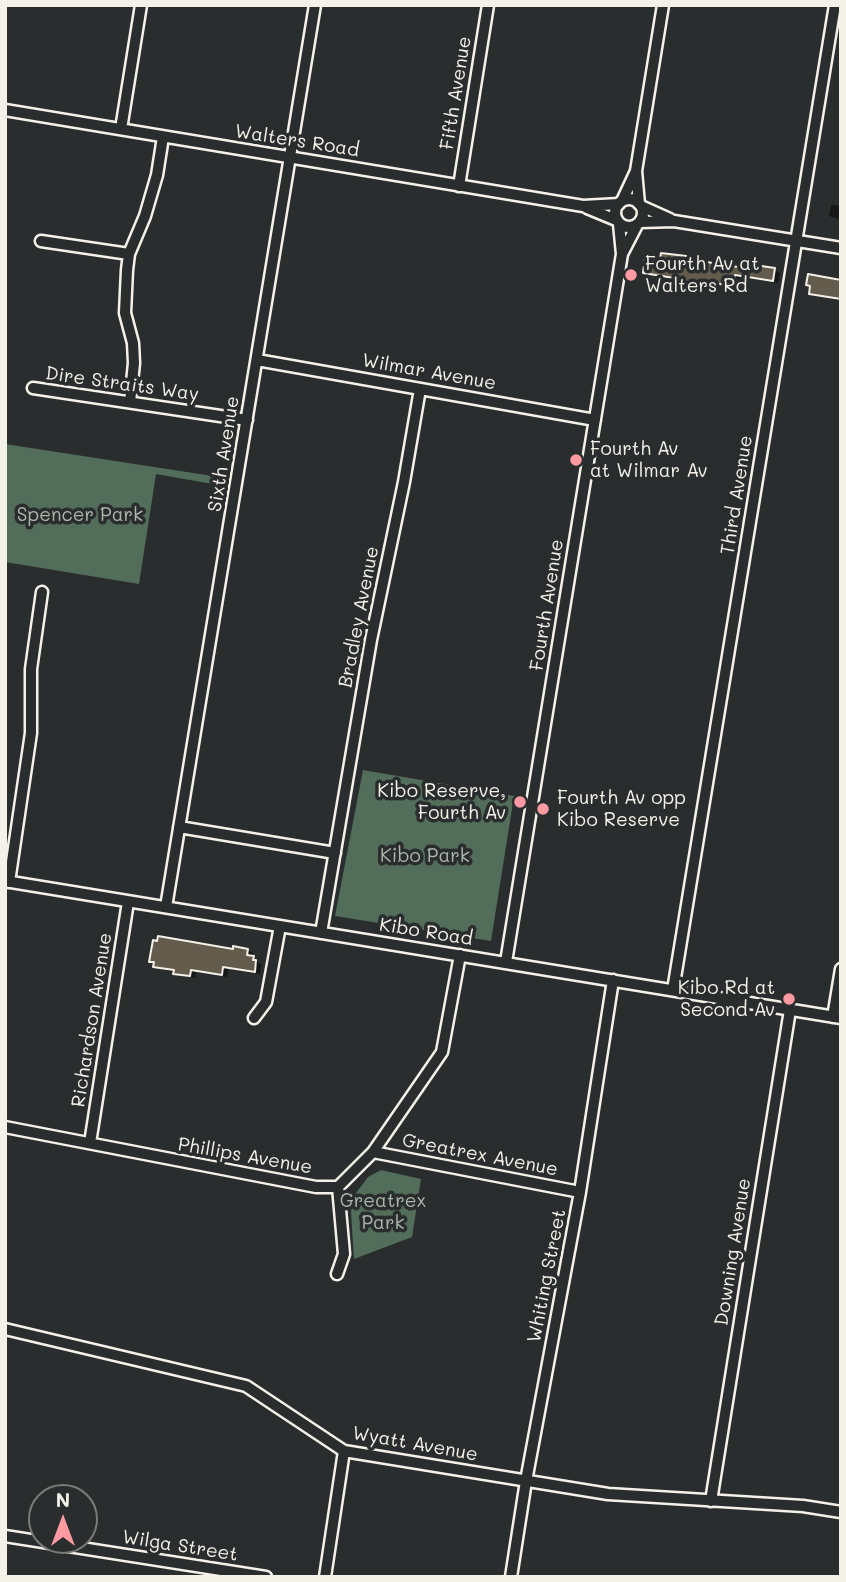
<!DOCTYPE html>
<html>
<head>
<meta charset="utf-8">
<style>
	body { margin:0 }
	#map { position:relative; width:846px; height:1582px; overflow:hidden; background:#2a2d2e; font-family:Mali,sans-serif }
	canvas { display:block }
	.frame { position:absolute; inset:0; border:7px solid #f4f1e8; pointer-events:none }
	.north { position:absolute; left:28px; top:1484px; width:70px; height:70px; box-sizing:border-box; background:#2a2d2e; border:2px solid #7b7b78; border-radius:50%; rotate:0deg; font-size:19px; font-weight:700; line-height:28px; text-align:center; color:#f4f1e8 }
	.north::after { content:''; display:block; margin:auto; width:24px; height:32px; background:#ff9aa2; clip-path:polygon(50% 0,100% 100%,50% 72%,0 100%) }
</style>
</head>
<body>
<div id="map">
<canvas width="846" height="1582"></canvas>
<div class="frame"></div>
<div class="north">N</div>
</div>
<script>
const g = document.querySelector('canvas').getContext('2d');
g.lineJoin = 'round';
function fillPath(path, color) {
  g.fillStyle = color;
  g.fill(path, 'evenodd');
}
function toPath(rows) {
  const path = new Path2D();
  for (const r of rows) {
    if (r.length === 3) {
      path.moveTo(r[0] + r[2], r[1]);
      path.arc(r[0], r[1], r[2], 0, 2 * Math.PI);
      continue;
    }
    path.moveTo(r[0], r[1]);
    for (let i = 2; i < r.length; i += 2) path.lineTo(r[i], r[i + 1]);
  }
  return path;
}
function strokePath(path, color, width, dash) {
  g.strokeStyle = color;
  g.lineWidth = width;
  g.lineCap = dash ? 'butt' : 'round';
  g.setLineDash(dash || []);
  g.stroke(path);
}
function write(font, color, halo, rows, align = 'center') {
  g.font = font + ' Mali,sans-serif';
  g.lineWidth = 7;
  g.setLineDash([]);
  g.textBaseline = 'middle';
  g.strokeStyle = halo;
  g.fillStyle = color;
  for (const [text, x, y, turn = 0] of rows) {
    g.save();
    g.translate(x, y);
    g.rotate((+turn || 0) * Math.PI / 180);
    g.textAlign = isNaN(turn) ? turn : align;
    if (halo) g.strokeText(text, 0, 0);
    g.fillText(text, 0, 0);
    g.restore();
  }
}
fillPath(toPath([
	[5,444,219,477,218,485,156,474,139,584,5,562],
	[363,770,514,796,491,941,335,916],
	[381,1170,421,1179,412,1237,354,1259,351,1212,353,1197,368,1177]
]), '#536d5b');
fillPath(toPath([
	[831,205,841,206,841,220,829,216],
	[727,267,774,270,780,273,778,283,740,277,738,288,704,283,702,295,680,291,674,288,676,280,650,275,645,272],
	[248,950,253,953,252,957,261,965,260,974,228,969,227,977,196,972,195,978,161,969,151,961]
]), '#0007');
const building = toPath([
	[661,253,703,258,702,261,728,266,753,268,754,265,775,268,773,281,735,275,733,286,699,281,697,293,672,289,674,278,643,273,645,258,660,260,661,253],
	[808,274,841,280,841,299,809,294,810,286,806,285,808,274],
	[158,936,233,949,233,946,248,949,247,955,254,956,253,960,256,960,255,972,223,967,222,975,191,970,190,976,173,974,174,970,153,967,154,962,149,962,153,940,157,941,158,936]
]);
fillPath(building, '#635b4c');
strokePath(building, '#f4f1e8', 2);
const minor = toPath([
	[5,110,583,206,619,204],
	[121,129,141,5],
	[459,186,488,5],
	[629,213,14],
	[622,201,636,171],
	[639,204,636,171,663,5],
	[641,206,670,219],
	[587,208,616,220],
	[640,222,674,221,841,248],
	[41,241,129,254],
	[622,254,637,225],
	[257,360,595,420],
	[33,388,247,420],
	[130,402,134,363,133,343,125,313,127,270,129,254,145,216,157,175,163,137],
	[179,827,335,853],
	[5,881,841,1018],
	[9,882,31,733,31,669,42,592],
	[166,907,315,5],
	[321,933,371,640,404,482,420,389],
	[506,962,622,254,619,224],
	[673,990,835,5],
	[833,1017,841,969],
	[254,1018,266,1002,280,926],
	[5,1127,316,1187,338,1187,373,1152,442,1052,460,955],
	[90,1143,128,902],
	[373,1152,580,1192],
	[337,1274,344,1254,338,1187],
	[5,1329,246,1386,344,1451,608,1494,803,1506,841,1512],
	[711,1501,790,1010],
	[5,1536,266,1577],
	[325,1577,344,1451],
	[511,1577,526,1481,580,1192,613,980]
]);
strokePath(minor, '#f4f1e8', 15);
strokePath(minor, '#2a2d2e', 10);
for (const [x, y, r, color] of [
	[631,275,7,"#ff9aa2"],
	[576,460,7,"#ff9aa2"],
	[520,802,7,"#ff9aa2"],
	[543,809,7,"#ff9aa2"],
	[789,999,7,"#ff9aa2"]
]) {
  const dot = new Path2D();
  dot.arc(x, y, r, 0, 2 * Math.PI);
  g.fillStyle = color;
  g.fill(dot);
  strokePath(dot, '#2a2d2e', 2.5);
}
write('19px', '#f4f1e8', '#2a2d2e', [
	["Fifth Avenue",456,93,-81],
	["Walters Road",297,141,9],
	["Wilmar Avenue",429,372,10],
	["Dire Straits Way",122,384,8],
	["Sixth Avenue",224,454,-81],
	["Third Avenue",737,495,-81],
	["Fourth Avenue",547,605,-81],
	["Bradley Avenue",359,617,-79],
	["Kibo Road",426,932,9],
	["Richardson Avenue",92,1020,-81],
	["Greatrex Avenue",480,1155,11],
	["Phillips Avenue",245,1156,10],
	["Downing Avenue",733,1252,-81],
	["Whiting Street",547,1276,-79],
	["Wyatt Avenue",415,1444,10],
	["Wilga Street",180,1546,9]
]);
write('19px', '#f4f1e8', '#2a2d2e', [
	["Fourth Av at",645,264],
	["Walters Rd",645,286],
	["Fourth Av",590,449],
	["at Wilmar Av",590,471],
	["Kibo Reserve,",506,791,"right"],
	["Fourth Av",506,813,"right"],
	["Fourth Av opp",557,798],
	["Kibo Reserve",557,820],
	["Kibo Rd at",775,988,"right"],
	["Second Av",775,1010,"right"]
], 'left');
write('19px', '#acb6a9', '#2a2d2e', [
	["Spencer Park",80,515],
	["Kibo Park",425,856],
	["Greatrex",383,1201],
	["Park",383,1223]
]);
</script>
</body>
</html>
